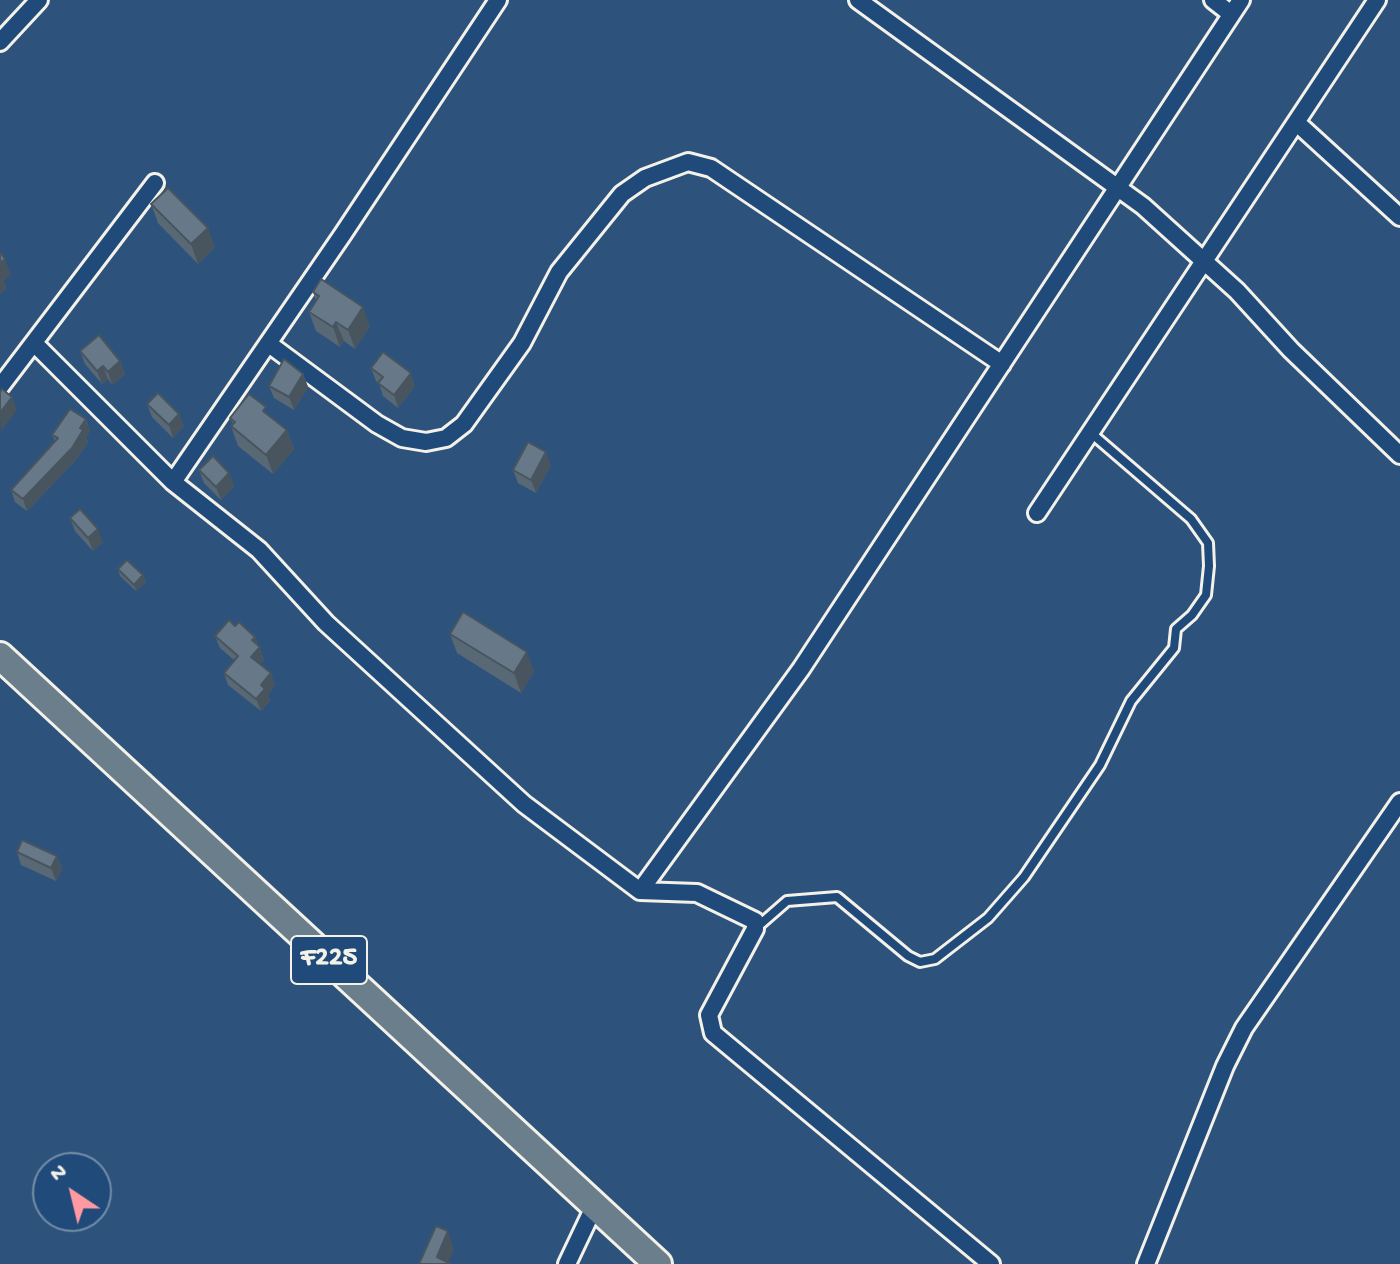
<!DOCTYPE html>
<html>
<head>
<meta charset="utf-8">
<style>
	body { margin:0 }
	#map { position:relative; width:1400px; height:1264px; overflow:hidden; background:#2d537d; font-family:"Gochi Hand",sans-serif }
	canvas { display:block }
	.north { position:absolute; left:32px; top:1152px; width:80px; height:80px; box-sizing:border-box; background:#1f4a7a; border:2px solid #748da6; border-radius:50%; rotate:325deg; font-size:22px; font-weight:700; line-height:32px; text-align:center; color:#f4f1e8 }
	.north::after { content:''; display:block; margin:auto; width:28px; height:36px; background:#ff9aa2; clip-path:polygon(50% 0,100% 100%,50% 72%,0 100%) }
</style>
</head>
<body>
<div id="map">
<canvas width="1400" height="1264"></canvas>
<div class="north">N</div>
</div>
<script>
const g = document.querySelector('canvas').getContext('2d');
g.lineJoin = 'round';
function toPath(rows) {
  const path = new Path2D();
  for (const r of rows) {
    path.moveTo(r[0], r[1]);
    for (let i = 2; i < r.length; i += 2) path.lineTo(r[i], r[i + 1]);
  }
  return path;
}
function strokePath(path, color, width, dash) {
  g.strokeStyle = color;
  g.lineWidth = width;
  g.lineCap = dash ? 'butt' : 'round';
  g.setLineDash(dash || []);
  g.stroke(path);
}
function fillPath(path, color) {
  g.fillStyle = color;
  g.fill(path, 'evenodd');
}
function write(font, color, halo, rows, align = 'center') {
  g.font = font + ' "Gochi Hand",sans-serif';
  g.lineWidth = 6;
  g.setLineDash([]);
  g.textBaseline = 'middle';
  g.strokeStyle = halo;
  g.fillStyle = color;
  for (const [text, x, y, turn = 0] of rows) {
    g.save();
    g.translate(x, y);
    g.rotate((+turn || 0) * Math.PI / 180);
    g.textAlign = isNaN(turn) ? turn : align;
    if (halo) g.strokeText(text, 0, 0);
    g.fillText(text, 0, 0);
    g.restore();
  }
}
const lane = toPath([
	[756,928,787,901,837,897,908,956,920,962,935,959,988,918,1024,877,1100,765,1131,701,1174,648,1176,629,1192,615,1206,595,1209,566,1208,543,1191,519,1091,433]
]);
const street = toPath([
	[858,0,1143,206,1237,291,1291,350,1400,455],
	[1213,0,1231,14],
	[0,42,39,0],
	[1297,123,1400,217],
	[34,343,173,482,259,550,326,623,524,804,640,891,697,893,755,921,755,929,709,1015,713,1033,991,1264],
	[269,344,377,424,402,438,426,442,446,438,464,424,522,343,559,272,622,194,645,178,688,162,711,168,1002,364],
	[0,387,155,183],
	[173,482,343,234,498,0],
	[1037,513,1377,0],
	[640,891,801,669,1241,0],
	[567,1264,595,1205],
	[1146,1264,1225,1066,1244,1028,1400,802]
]);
const primary = toPath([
	[0,656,658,1264]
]);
strokePath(lane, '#f4f1e8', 14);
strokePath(street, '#f4f1e8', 22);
strokePath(primary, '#f4f1e8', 32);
strokePath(lane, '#1f4a7a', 8);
strokePath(street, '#1f4a7a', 16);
strokePath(primary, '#6b7e8b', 26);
fillPath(toPath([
	[151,204,215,247,198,264,158,223],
	[313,292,370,326,355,349,344,341,340,347,316,331,309,312,316,301],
	[80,351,120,361,125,374,112,385,108,379,102,384,85,364],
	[371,368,415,386,398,408,383,396,379,383,376,381],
	[303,374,308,387,294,410,274,398,269,386],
	[147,404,184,426,173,438,152,417],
	[270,416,287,430,294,449,273,474,238,446,231,426,233,424,230,418],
	[86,419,90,431,86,437,88,442,76,460,27,511,15,502,11,490,55,441,52,435],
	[551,465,536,493,518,483,513,470],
	[199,470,229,473,234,486,221,500,204,483],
	[70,518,103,542,93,551,75,531],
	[118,569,143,575,146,582,136,591,120,576],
	[235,626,255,637,264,660,260,664,275,685,268,695,270,701,261,711,228,685,224,673,234,660,220,648,215,636],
	[450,634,534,671,521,693,457,653],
	[17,852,57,856,62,869,56,881,21,865]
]), '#596875');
fillPath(toPath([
	[208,228,215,247,198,264,191,244],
	[5,259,11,275,4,281,7,288,0,294,0,263],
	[363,307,370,326,355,349,348,330],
	[336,322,344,341,340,347,333,327],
	[120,361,125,374,112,385,108,372],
	[103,366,108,379,102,384,97,371],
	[411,373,415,386,398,408,394,395],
	[303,374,308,387,294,410,289,397],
	[12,397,17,410,1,431,0,413],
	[179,414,184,426,173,438,169,425],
	[86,419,90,431,86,437,88,442,76,460,27,511,23,499],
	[287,430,294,449,273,474,266,455],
	[546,452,551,465,536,493,531,480],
	[229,473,234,486,221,500,216,487],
	[98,529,103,542,93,551,88,538],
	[143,575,146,582,136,591,134,585],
	[255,637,264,660,256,669,251,657,252,640],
	[527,652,534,671,521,693,514,673],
	[271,673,275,685,268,695,270,701,261,711,256,699,261,685],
	[57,856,62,869,56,881,51,868],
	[448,1231,454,1249,448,1264,437,1257]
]), '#48555f');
const building = toPath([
	[168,188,208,228,191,244,151,204,168,188],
	[0,252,5,259,0,263,0,252],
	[321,279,363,307,348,330,336,322,333,327,309,312,319,296,313,292,321,279],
	[99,335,120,361,108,372,103,366,97,371,80,351,99,335],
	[383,352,411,373,394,395,378,383,383,377,371,368,383,352],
	[284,359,303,374,289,397,269,386,284,359],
	[2,389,12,397,0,413,0,392,2,389],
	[158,393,179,414,169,425,147,404,158,393],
	[249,394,266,407,263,411,287,430,266,455,231,426,235,422,230,418,249,394],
	[70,409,86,419,80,428,83,430,72,448,23,499,11,490,58,438,52,435,70,409],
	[528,442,546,452,531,480,513,470,528,442],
	[213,456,229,473,216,487,199,470,213,456],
	[80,509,98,529,88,538,70,518,80,509],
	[127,560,143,575,134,585,118,569,127,560],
	[463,612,527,652,514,673,450,634,463,612],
	[229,620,235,626,239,622,255,637,252,640,260,647,251,657,271,673,261,685,265,689,256,699,224,673,238,656,215,636,229,620],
	[22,840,57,856,51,868,17,852,22,840],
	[436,1226,448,1231,437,1257,451,1264,419,1264,436,1226]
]);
fillPath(building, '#677988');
strokePath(building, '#48555f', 2);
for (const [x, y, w] of [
	[329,960,76]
]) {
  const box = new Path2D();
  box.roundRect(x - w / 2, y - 24, w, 48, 6);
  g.fillStyle = '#1f4a7a';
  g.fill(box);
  strokePath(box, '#f4f1e8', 2);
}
write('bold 28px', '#f4f1e8', null, [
	["F225",329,960]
]);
</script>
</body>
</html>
